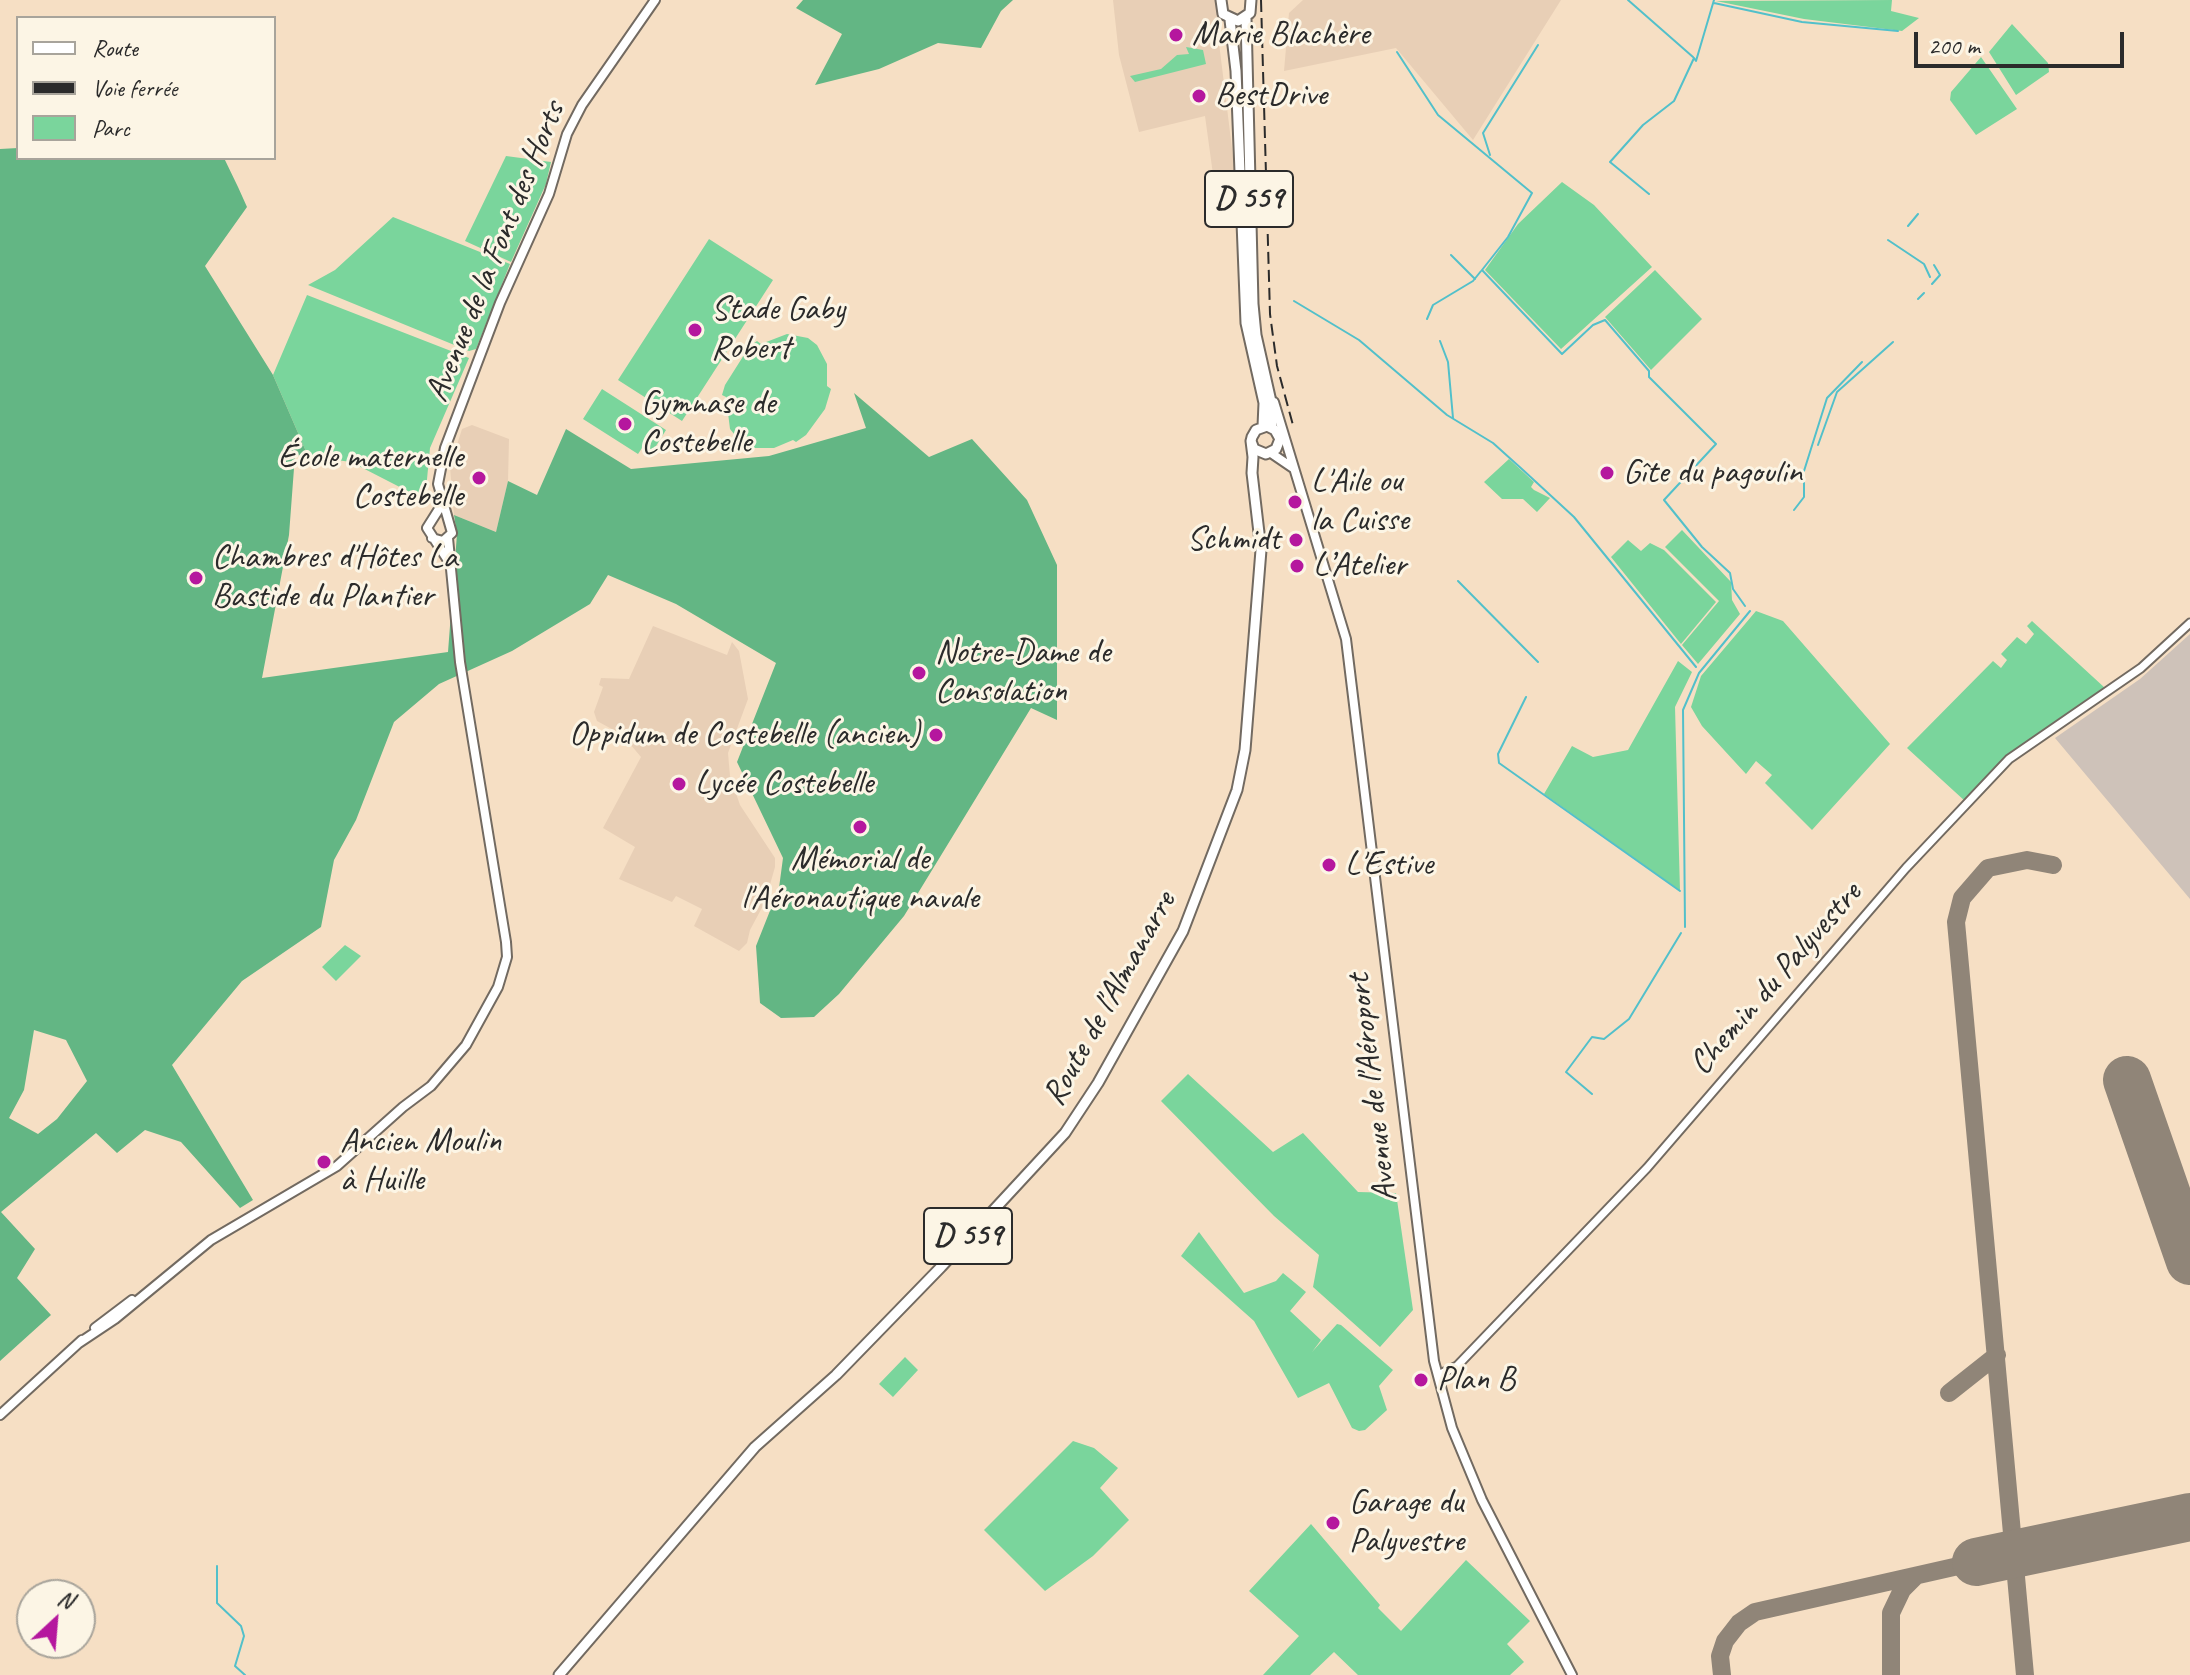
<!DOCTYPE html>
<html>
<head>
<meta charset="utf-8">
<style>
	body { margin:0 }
	#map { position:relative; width:2190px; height:1675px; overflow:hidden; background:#f6dfc4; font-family:Caveat,sans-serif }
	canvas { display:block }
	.legend { position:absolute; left:16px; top:16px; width:260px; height:144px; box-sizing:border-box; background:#fcf5e5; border:2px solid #a8a49b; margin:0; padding:10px 14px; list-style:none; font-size:24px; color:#2b2b2b }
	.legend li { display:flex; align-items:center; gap:16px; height:40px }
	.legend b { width:40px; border:2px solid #a8a49b }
	.north { position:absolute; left:16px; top:1579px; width:80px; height:80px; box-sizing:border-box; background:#fcf5e5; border:2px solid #a8a49b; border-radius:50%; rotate:26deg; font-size:22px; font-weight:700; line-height:32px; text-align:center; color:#2b2b2b }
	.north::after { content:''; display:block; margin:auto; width:28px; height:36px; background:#b5179e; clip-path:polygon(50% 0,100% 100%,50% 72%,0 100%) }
	.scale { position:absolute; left:1914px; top:32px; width:210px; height:36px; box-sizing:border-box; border:4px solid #2b2b2b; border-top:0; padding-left:10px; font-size:24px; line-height:28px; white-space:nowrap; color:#2b2b2b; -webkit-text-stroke:6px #fcf5e5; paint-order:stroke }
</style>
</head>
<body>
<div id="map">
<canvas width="2190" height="1675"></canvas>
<ul class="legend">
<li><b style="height:10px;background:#fff"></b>Route</li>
<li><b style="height:10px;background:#2b2b2b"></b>Voie ferrée</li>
<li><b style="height:22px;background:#7ad59c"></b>Parc</li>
</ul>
<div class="north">N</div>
<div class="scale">200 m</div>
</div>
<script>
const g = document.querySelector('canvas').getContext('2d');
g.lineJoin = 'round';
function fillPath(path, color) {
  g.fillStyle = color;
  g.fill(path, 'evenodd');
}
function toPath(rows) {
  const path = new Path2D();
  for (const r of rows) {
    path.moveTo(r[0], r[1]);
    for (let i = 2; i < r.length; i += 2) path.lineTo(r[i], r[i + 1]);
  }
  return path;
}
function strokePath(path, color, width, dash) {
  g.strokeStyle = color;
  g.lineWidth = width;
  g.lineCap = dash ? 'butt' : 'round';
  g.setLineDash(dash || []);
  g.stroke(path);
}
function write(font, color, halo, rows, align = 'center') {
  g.font = font + ' Caveat,sans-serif';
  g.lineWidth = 6;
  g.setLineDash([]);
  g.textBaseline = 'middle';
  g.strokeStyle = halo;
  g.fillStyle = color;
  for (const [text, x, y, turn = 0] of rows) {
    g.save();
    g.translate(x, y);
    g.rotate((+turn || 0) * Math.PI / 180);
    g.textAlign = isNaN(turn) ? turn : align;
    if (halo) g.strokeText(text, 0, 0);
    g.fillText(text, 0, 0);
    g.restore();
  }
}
fillPath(toPath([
	[1113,0,1220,0,1219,43,1237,189,1215,189,1205,116,1139,132,1119,55],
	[1303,0,1561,0,1473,140,1396,48,1284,71,1289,13],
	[472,425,509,439,508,481,496,532,454,515,450,467,462,429],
	[653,626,727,655,732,642,739,651,748,699,728,753,730,776,740,805,775,858,775,867,765,902,750,930,747,943,739,951,694,926,702,909,676,896,672,902,619,879,635,847,603,828,641,757,630,744,632,740,597,721,594,712,603,687,599,685,601,678,629,679]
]), '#e8cfb6');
fillPath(toPath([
	[2190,634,2190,899,2055,738,2140,679]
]), '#cec2b9');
fillPath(toPath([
	[1892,0,1891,11,1919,18,1902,31,1804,19,1716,1],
	[2012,24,2048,63,2049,72,2016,95,1989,52],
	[1186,47,1203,50,1206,64,1135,82,1130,76,1161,69,1177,55,1189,54],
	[1981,57,2017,109,1976,135,1950,100,1951,92],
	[506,156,551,162,546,184,511,262,465,241],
	[1562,182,1594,205,1652,267,1561,349,1485,270,1518,224],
	[393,217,510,264,476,349,469,351,308,285,335,270],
	[709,239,773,280,682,421,618,380],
	[1655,270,1702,319,1651,370,1605,317],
	[307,295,469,358,430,448,425,500,351,462,308,456,273,375],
	[787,334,808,338,817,345,827,364,827,386,831,389,825,409,806,435,796,442,793,440,774,448,753,448,743,445,730,429,726,397,722,395,725,385,749,347,757,341,761,344],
	[602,389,666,430,651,454,642,448,638,454,583,419],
	[1509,459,1534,482,1531,487,1534,490,1550,498,1537,512,1523,499,1502,499,1484,482],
	[1682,530,1731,582,1732,600,1740,614,1698,664,1682,645,1719,601,1665,547],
	[1628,540,1641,551,1650,543,1664,550,1716,602,1681,644,1611,557],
	[1756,611,1783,621,1890,744,1812,830,1765,783,1772,775,1756,761,1746,774,1702,726,1691,707,1701,676],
	[2032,621,2105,688,2007,757,1966,802,1907,748,1993,661,2001,668,2007,660,2001,654,2017,637,2026,644,2034,634,2027,626],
	[1678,661,1692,672,1675,707,1680,891,1544,794,1572,746,1593,757,1628,750],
	[345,945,361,956,336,981,322,967],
	[1188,1074,1273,1152,1303,1133,1358,1192,1396,1193,1413,1310,1380,1347,1313,1287,1319,1255,1274,1216,1161,1101],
	[1199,1232,1244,1293,1276,1281,1283,1273,1306,1292,1290,1311,1321,1340,1312,1352,1337,1324,1341,1325,1393,1370,1379,1386,1387,1410,1365,1430,1359,1431,1352,1428,1329,1383,1298,1398,1254,1321,1181,1256],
	[905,1357,918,1370,893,1397,879,1384],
	[1073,1441,1094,1448,1118,1468,1100,1488,1129,1520,1093,1556,1045,1591,984,1530],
	[1311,1524,1380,1605,1378,1608,1401,1631,1466,1560,1530,1621,1507,1644,1524,1662,1510,1675,1358,1675,1334,1652,1310,1675,1263,1675,1299,1636,1249,1591]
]), '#7ad59c');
fillPath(toPath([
	[803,0,1013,0,1001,11,981,48,938,43,879,69,815,85,842,34,796,8],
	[18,148,18,158,224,158,238,187,247,207,205,266,273,375,308,456,295,455,289,535,262,678,448,652,457,534,454,515,496,532,508,481,537,495,566,429,631,469,769,456,866,428,854,393,929,457,972,439,1027,500,1057,565,1057,720,1031,708,904,916,839,994,814,1017,781,1018,760,1003,756,946,779,888,783,858,737,762,776,663,676,604,608,575,590,604,512,651,439,684,394,722,356,820,334,860,321,927,242,981,172,1065,253,1200,240,1208,181,1142,145,1130,117,1153,96,1133,1,1212,35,1249,17,1278,51,1315,0,1361,0,149],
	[34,1030,66,1040,87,1081,57,1119,38,1134,9,1118,24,1090]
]), '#63b684');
strokePath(toPath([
	[1628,0,1693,57],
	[1714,3,1802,22,1898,31],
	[1397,52,1438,115,1532,193,1508,237,1482,270,1562,354,1593,325,1605,320,1649,371,1649,377,1716,444,1664,500,1702,547,1730,573,1733,589,1745,606],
	[1490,155,1483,133,1538,45],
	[1649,194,1610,162,1643,125,1674,101,1694,58,1696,61,1714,0],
	[1908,226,1918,214],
	[1888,240,1924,264,1930,277],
	[1451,255,1475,279],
	[1932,284,1940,275,1934,265],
	[1918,299,1924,293],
	[1294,301,1359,340,1447,415,1493,443,1523,470,1574,517,1696,667],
	[1427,319,1433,305,1473,281,1481,271],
	[1440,341,1448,362,1453,418],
	[1818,445,1837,392,1893,342],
	[1804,471,1827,398,1862,362],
	[1794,510,1804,497,1804,481],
	[1458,581,1538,662],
	[1526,697,1498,754,1499,763,1680,891],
	[1685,927,1683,710,1699,673,1750,611],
	[1592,1094,1566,1072,1592,1037,1604,1039,1629,1019,1681,933],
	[217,1566,217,1603,241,1626,244,1636,235,1666,245,1675]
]), '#52c0ca', 2);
strokePath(toPath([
	[1949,1393,1997,1355],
	[1722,1675,1720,1656,1725,1641,1739,1623,1755,1612,1976,1562],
	[1891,1675,1891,1613,1902,1590,1916,1576],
	[2025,1675,1956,922,1962,898,1988,868,2027,860,2053,865]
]), '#908578', 18);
strokePath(toPath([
	[2127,1080,2190,1261],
	[1976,1562,2190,1517]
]), '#908578', 48);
const tertiary = toPath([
	[1438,1375,1457,1366,1647,1168,1906,868,2009,759,2141,668,2190,623]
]);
const secondary = toPath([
	[1274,402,1346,639,1434,1361,1452,1428,1482,1500,1572,1675],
	[1271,453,1293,468],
	[440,498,439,509,427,528,449,562],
	[432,538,443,541,452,533,438,484,445,448,500,303,549,194,567,134,582,105,655,0],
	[95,1328,132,1300],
	[79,1343,115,1319,211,1240,337,1166,403,1107,431,1086,466,1045,498,987,507,957,506,942,460,662,448,538],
	[0,1415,82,1340]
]);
const primary = toPath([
	[1221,0,1223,14,1238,21,1250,13,1251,0],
	[1246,18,1253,304,1256,335,1272,406,1272,428],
	[1230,20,1236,71,1246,323,1264,403,1263,426],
	[559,1675,755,1447,836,1375,941,1267,1065,1133,1098,1083,1183,931,1237,790,1245,750,1261,550,1252,473,1253,457,1251,441,1252,437,1256,430,1267,426,1275,430,1280,439,1276,449,1266,454,1254,449,1251,441]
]);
strokePath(tertiary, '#726a61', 11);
strokePath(secondary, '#726a61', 12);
strokePath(primary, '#726a61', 13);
strokePath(tertiary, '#fff', 7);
strokePath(secondary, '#fff', 8);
strokePath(primary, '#fff', 9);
strokePath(toPath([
	[1261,0,1270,314,1277,366,1294,429]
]), '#2b2b2b', 2, [12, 6]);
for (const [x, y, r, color] of [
	[1176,35,8,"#b5179e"],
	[1199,96,8,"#b5179e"],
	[695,330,8,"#b5179e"],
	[625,424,8,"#b5179e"],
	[1607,473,8,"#b5179e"],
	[479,478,8,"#b5179e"],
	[1295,502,8,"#b5179e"],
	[1296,540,8,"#b5179e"],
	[1297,566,8,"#b5179e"],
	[196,578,8,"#b5179e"],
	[919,673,8,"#b5179e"],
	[936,735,8,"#b5179e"],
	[679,784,8,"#b5179e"],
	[860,827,8,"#b5179e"],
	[1329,865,8,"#b5179e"],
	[324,1162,8,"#b5179e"],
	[1421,1380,8,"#b5179e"],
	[1333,1523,8,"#b5179e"]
]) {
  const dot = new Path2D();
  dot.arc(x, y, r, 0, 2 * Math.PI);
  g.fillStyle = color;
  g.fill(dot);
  strokePath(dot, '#fcf5e5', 3);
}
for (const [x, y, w] of [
	[1249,199,88],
	[968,1236,88]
]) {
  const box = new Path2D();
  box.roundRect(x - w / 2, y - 28, w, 56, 6);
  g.fillStyle = '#fcf5e5';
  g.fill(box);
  strokePath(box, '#2b2b2b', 2);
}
write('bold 32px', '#2b2b2b', null, [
	["D 559",1249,199],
	["D 559",968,1236]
]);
write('34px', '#2b2b2b', '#fcf5e5', [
	["Marie Blachère",1192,35],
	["BestDrive",1215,96],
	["Stade Gaby",711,310],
	["Robert",711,349],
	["Gymnase de",641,404],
	["Costebelle",641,443],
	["École maternelle",463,458,"right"],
	["Costebelle",463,497,"right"],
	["Gîte du pagoulin",1623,473],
	["L'Aile ou",1311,482],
	["la Cuisse",1311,521],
	["Schmidt",1280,540,"right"],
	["Chambres d'Hôtes La",212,558],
	["Bastide du Plantier",212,597],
	["L’Atelier",1313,566],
	["Notre-Dame de",935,653],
	["Consolation",935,692],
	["Oppidum de Costebelle (ancien)",920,735,"right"],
	["Lycée Costebelle",695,784],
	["Mémorial de",860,860,"center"],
	["l'Aéronautique navale",860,899,"center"],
	["L'Estive",1345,865],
	["Ancien Moulin",340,1142],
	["à Huille",340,1181],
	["Plan B",1437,1380],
	["Garage du",1349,1503],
	["Palyvestre",1349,1542]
], 'left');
write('34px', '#2b2b2b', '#fcf5e5', [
	["Avenue de la Font des Horts",496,252,-68],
	["Chemin du Palyvestre",1776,979,-49],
	["Route de l'Almanarre",1110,999,-61],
	["Avenue de l'Aéroport",1373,1088,-97]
]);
</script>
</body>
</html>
